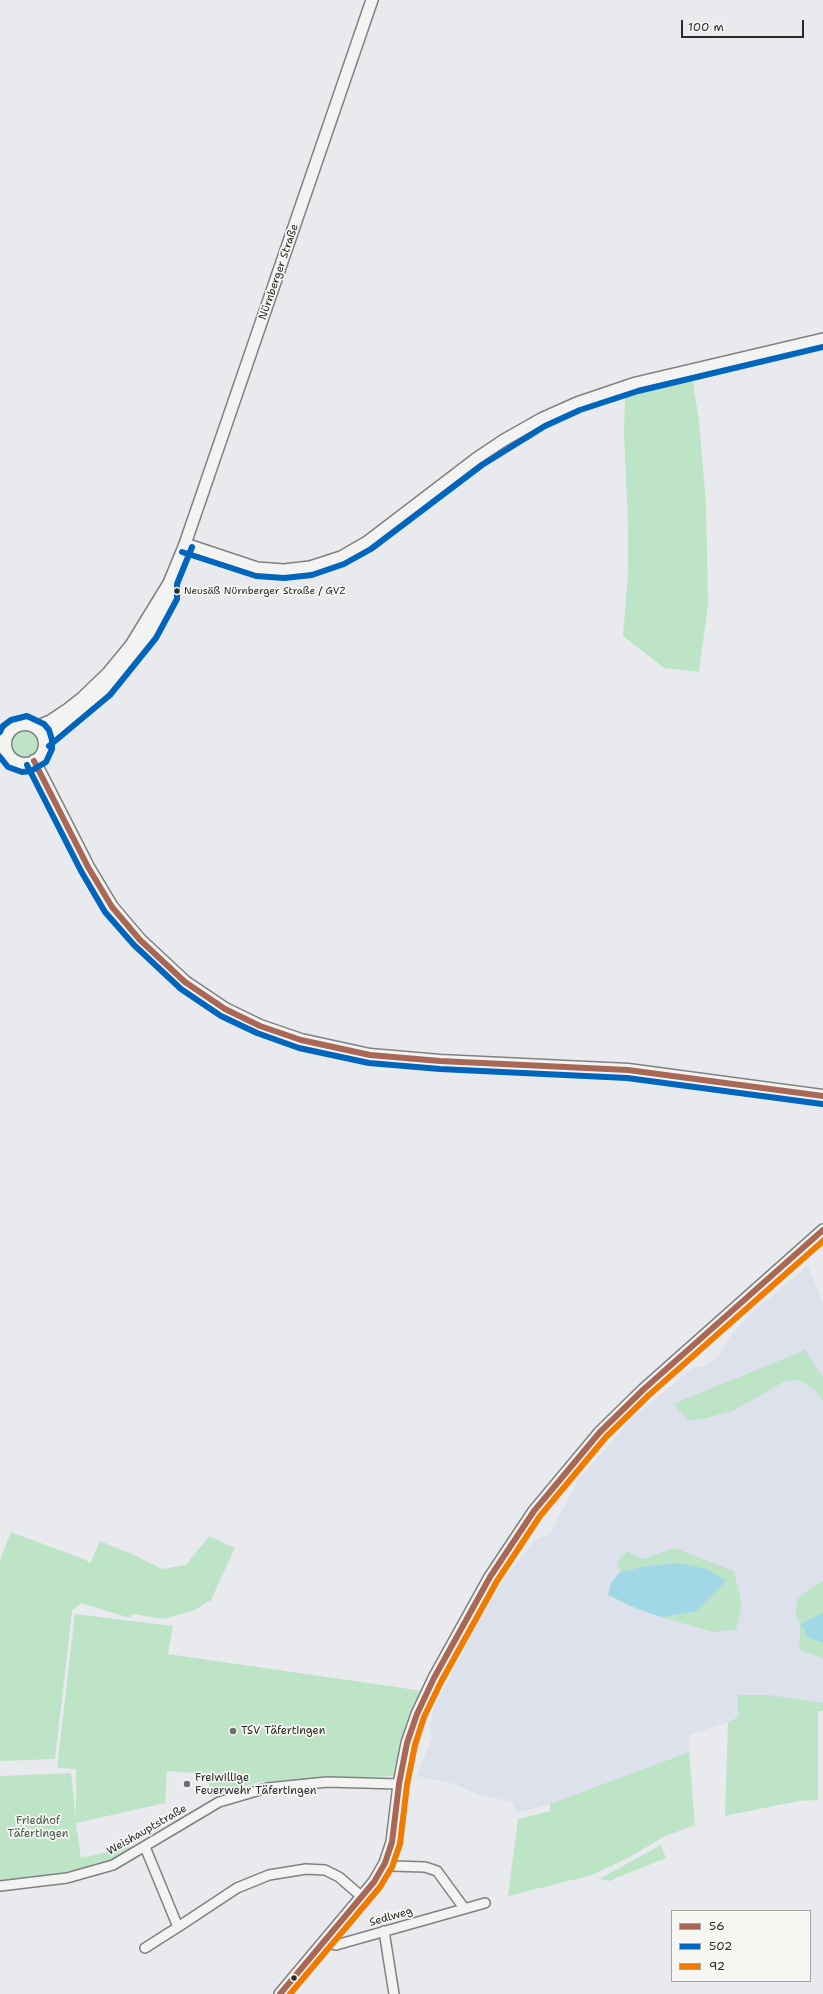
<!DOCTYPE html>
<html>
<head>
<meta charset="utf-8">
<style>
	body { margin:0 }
	#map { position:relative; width:823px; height:1994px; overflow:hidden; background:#e8eaed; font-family:"Shantell Sans",sans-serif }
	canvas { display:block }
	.legend { position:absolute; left:671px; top:1910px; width:140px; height:72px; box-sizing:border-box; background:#f6f6f2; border:1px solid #a5a5a2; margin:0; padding:5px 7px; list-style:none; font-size:12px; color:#2b2b2b }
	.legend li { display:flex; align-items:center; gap:8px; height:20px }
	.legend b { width:20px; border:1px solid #a5a5a2 }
	.scale { position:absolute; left:681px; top:20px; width:123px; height:18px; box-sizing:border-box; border:2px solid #2b2b2b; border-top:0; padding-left:5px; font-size:12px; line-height:14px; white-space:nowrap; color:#2b2b2b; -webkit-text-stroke:3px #f6f6f2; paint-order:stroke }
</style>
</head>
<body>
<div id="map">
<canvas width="823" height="1994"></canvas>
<ul class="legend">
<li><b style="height:5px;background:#a96855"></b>56</li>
<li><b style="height:5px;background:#0065bd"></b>502</li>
<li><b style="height:5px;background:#ef7c00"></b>92</li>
</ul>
<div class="scale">100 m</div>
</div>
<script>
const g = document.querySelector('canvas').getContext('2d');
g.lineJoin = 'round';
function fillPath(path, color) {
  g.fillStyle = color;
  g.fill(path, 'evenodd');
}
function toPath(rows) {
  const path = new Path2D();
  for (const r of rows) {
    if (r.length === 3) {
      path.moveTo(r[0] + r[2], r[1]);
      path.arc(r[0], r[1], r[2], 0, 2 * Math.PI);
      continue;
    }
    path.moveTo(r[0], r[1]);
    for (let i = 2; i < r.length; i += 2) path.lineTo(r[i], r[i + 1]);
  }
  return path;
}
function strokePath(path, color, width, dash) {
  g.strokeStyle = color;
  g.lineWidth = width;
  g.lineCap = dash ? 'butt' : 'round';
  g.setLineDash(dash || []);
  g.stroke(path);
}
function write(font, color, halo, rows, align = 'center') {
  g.font = font + ' "Shantell Sans",sans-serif';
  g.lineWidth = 3.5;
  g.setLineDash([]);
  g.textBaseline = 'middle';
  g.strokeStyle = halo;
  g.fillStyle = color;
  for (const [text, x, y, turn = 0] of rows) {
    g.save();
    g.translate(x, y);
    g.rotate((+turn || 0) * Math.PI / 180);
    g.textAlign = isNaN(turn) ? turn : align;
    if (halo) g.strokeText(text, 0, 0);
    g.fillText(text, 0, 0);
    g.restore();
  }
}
fillPath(toPath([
	[808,1266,823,1304,823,1581,807,1591,795,1614,800,1625,799,1650,823,1658,823,1703,738,1717,728,1722,689,1735,689,1752,558,1802,516,1813,513,1802,479,1795,455,1784,417,1776,432,1738,429,1727,434,1708,476,1626,507,1575,535,1540,550,1534,578,1480,628,1422,694,1367,703,1367,717,1357,734,1331,756,1309]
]), '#dce1ec');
fillPath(toPath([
	[692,375,699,421,706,504,708,604,699,672,664,668,623,636,628,574,628,522,624,436,625,392,649,385],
	[25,744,16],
	[805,1350,823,1378,823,1402,814,1389,798,1380,785,1381,733,1411,706,1418,689,1421,673,1404],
	[11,1532,86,1560,90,1564,100,1541,132,1554,162,1569,186,1565,209,1536,235,1548,211,1600,195,1610,163,1619,133,1614,130,1618,81,1603,72,1611,55,1759,0,1761,0,1560],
	[675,1548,734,1571,742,1605,736,1630,714,1632,660,1617,695,1612,646,1566,620,1572,617,1562,627,1551,642,1559],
	[823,1581,823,1613,821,1613,805,1631,807,1638,823,1643,823,1658,799,1650,800,1625,795,1614,798,1599,807,1591],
	[75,1614,173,1626,168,1654,423,1691,409,1717,401,1745,396,1776,260,1782,210,1797,208,1774,167,1771,165,1803,76,1823,81,1858,134,1846,137,1852,67,1878,0,1886,0,1776,71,1773,76,1817,76,1769,57,1768],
	[738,1695,769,1695,823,1703,823,1711,818,1711,818,1800,798,1801,725,1816,728,1722,738,1717],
	[689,1752,695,1825,663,1837,630,1857,592,1875,508,1896,518,1819,550,1811,550,1804],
	[661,1845,666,1858,609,1881,599,1879]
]), '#bee4c8');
fillPath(toPath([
	[680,1563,707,1569,726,1581,695,1612,660,1617,633,1607,608,1595,611,1583,620,1572,646,1566],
	[821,1613,823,1613,823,1643,807,1638,805,1631,800,1625]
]), '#a2d8e6');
const minor = toPath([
	[145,1847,178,1927,237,1888,269,1875,306,1869,325,1870,339,1877,361,1896],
	[385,1863,392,1866,425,1867,437,1871,464,1908],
	[0,1886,67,1878,113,1865,219,1802,267,1788,327,1782,399,1784],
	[384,1931,394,1994],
	[324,1942,336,1945,485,1903],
	[145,1948,178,1927]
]);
const tertiary = toPath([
	[185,544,257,568,284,570,310,567,341,557,367,542,477,458,504,440,541,419,577,403,636,383,823,339],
	[35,727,50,721,68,709,82,698,108,673,131,645,169,583,185,544,372,0],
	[44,740,104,689,136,652,149,634,170,596,169,583],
	[280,1994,374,1882,385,1863,392,1842,399,1784,407,1743,417,1714,434,1678,490,1577,534,1511,600,1432,644,1389,823,1230]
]);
const secondary = toPath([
	[25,744,20],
	[34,761,88,867,112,907,140,940,185,982,225,1009,260,1026,301,1040,370,1055,440,1061,628,1070,823,1096]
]);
strokePath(minor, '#808182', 12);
strokePath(tertiary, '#808182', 14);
strokePath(secondary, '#808182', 15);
strokePath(minor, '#f3f3f2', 9);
strokePath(tertiary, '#f3f3f2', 11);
strokePath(secondary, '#f3f3f2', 12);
strokePath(toPath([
	[34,761,88,867,112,907,140,940,185,982,225,1009,260,1026,301,1040,370,1055,440,1061,628,1070,823,1096],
	[280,1994,374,1882,385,1863,392,1842,399,1784,407,1743,417,1714,434,1678,490,1577,534,1511,600,1432,644,1389,823,1230]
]), '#a96855', 6);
strokePath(toPath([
	[182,552,256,576,284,578,312,575,344,564,371,549,482,465,545,426,580,410,638,391,823,347],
	[0,732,3,726,11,720,27,716,44,724,49,730,52,740,52,749,46,762,31,771,22,772,8,767,0,757],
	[49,746,110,695,156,638,177,599,177,584,192,547],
	[27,765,81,871,105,912,134,945,181,989,221,1016,257,1033,299,1048,369,1063,440,1069,627,1078,822,1104]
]), '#0065bd', 6);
strokePath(toPath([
	[290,1994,380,1887,392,1867,400,1844,407,1785,415,1745,424,1717,441,1682,497,1581,540,1516,606,1437,649,1395,823,1241]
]), '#ef7c00', 6);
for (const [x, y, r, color] of [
	[177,591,3.5,"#2b2b2b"],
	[233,1731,4,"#6d6e6f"],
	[187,1784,4,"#6d6e6f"],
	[294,1978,3.5,"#2b2b2b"]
]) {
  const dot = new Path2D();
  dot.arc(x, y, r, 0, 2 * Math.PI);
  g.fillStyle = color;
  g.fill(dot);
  strokePath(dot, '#f6f6f2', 1.5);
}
write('10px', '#2b2b2b', '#f6f6f2', [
	["Neusäß Nürnberger Straße / GVZ",184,591]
], 'left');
write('11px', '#2b2b2b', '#f6f6f2', [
	["Nürnberger Straße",279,272,-71],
	["Weishauptstraße",147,1830,-30],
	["Sedlweg",391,1917,-16]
]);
write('11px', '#2b2b2b', '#f6f6f2', [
	["TSV Täfertingen",241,1731],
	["Freiwillige",195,1778],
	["Feuerwehr Täfertingen",195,1791]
], 'left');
write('11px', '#47584b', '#f6f6f2', [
	["Friedhof",38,1821],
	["Täfertingen",38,1834]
]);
</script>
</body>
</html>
